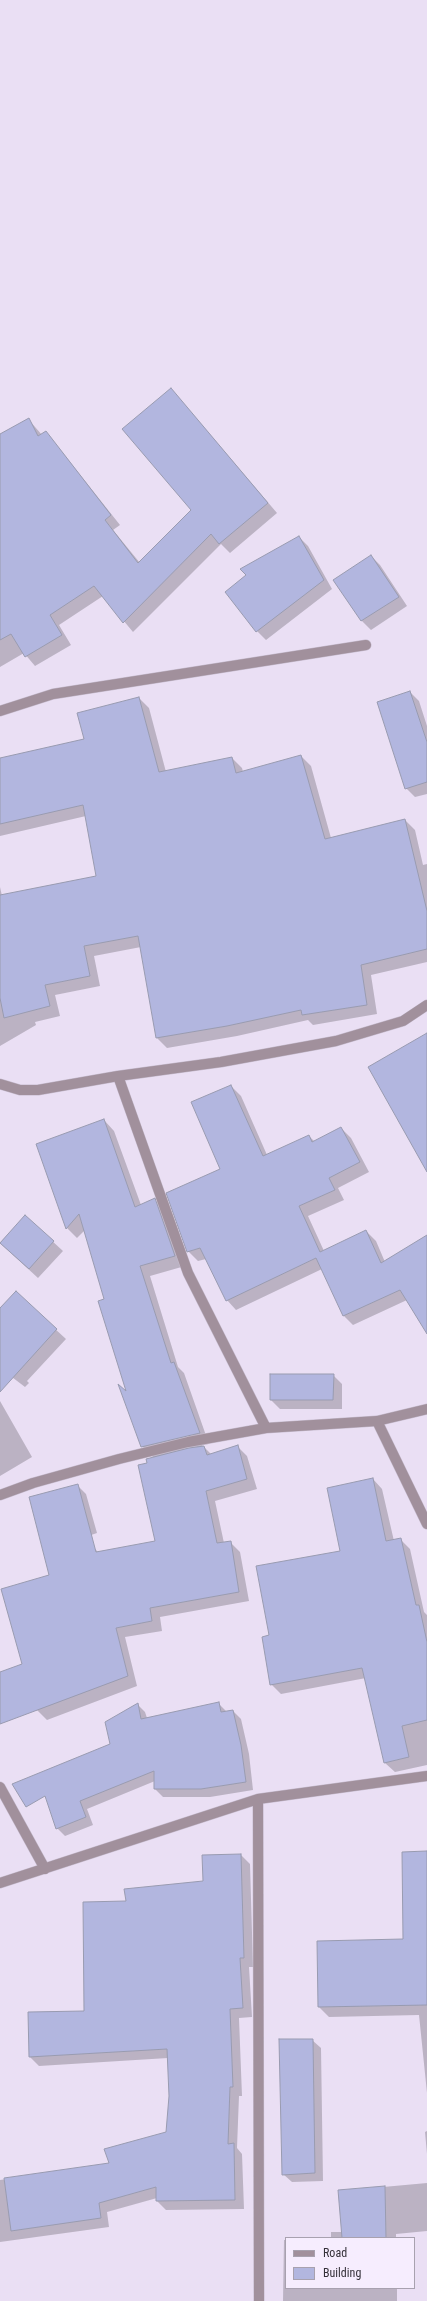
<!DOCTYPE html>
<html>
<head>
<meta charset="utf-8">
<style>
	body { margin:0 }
	#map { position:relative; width:427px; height:2301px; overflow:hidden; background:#eadff4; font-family:"Roboto Condensed",sans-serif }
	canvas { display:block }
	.legend { position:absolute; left:285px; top:2237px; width:130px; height:52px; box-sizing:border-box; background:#f6edfe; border:1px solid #a8a1af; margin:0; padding:5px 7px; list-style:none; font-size:12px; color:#343038 }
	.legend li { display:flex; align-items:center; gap:8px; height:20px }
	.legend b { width:20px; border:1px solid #a8a1af }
</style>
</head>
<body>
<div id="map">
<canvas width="427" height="2301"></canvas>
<ul class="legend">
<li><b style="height:5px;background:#a1909c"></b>Road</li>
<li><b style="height:11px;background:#b2b6df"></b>Building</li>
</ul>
</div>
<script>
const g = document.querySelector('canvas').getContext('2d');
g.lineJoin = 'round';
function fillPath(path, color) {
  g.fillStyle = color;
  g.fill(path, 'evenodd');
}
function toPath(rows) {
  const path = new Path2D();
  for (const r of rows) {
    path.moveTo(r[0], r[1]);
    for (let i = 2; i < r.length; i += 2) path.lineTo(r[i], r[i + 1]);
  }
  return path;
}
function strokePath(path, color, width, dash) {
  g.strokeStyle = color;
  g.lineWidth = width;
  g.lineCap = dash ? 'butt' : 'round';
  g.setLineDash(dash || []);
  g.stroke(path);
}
fillPath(toPath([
	[171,389,277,513,230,553,221,544,133,632,103,596,59,625,71,645,35,666,24,653,0,667,0,435,29,420,42,435,46,432,120,525,113,530,140,563,192,510],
	[299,537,308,546,332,589,266,640,257,631,248,576],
	[371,556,380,565,407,606,371,630,362,621,335,580],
	[410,692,419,701,427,726,427,794,415,797,406,788],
	[139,698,149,708,166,772,232,758,242,768,243,772,301,756,311,766,331,838,405,820,415,830,423,865,427,864,427,962,371,975,377,1014,313,1025,308,1020,237,1036,167,1048,157,1038,141,947,94,956,100,986,55,995,60,1016,35,1022,36,1025,0,1046,0,887,2,896,97,877,86,816,0,836,0,759,85,740],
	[231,1086,241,1096,267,1155,309,1136,315,1142,341,1128,351,1138,369,1172,338,1188,344,1200,308,1216,324,1251,366,1231,376,1241,385,1262,427,1236,427,1311,407,1300,353,1325,344,1316,322,1269,236,1310,227,1300,206,1259,198,1261,188,1251,221,1170],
	[104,1120,114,1131,141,1205,154,1199,165,1210,185,1266,150,1276,178,1367,184,1373,209,1444,202,1445,211,1454,237,1446,247,1456,257,1489,215,1501,224,1543,230,1542,240,1552,249,1601,160,1617,162,1631,125,1637,137,1686,47,1720,37,1710,3,1595,50,1575,94,1548,98,1552,156,1542,148,1464,154,1458,142,1446,105,1300,85,1230,77,1238,67,1228],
	[25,1216,63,1251,38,1278,0,1243],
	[16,1293,66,1339,27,1381,29,1383,25,1387,0,1368,0,1310],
	[333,1375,342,1384,342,1409,280,1409,271,1400],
	[0,1401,32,1457,0,1476],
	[373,1479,382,1489,394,1541,400,1539,410,1549,424,1612,427,1615,427,1765,395,1772,385,1763,366,1678,281,1694,271,1684,270,1636,341,1552],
	[77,1485,86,1494,97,1533,50,1549],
	[218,1703,227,1712,233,1711,241,1719,249,1754,253,1790,210,1797,163,1797,155,1789,155,1781,87,1809,93,1825,65,1836,57,1828,137,1704,145,1712,147,1718],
	[427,1852,427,2093,419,2015,329,2017,319,2007,404,1940],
	[241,1855,250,1864,253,1967,249,1967,252,2017,239,2018,242,2096,239,2096,237,2148,242,2154,244,2209,166,2210,157,2201,157,2198,107,2212,109,2227,0,2242,0,2180,110,2164,167,2133,170,2096,168,2058,39,2066,30,2057,86,2012,127,1902,204,1882],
	[312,2040,321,2048,323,2181,292,2182,283,2174],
	[427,2131,427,2154,425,2132],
	[427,2183,427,2231,396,2234,396,2238,331,2238,331,2232,342,2232,339,2191],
	[284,2240,286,2240,286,2288,397,2288,397,2301,283,2301]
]), '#0003');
const building = toPath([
	[171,388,268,503,219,544,211,534,123,623,94,586,50,615,62,635,25,657,11,634,0,640,0,434,29,418,38,436,46,431,111,515,105,520,138,563,191,510,122,429,171,388],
	[299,536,324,580,256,632,225,592,246,575,240,569,299,536],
	[371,555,399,597,361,621,333,580,371,555],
	[410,691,427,742,427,782,405,789,377,702,410,691],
	[139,697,159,772,232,757,236,773,301,755,325,839,405,819,427,911,427,949,361,965,367,1005,302,1015,301,1010,227,1026,156,1038,138,936,84,946,90,976,45,985,50,1006,4,1018,0,998,0,895,96,876,83,805,0,824,0,758,84,739,77,713,139,697],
	[427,1033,427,1172,368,1067,427,1033],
	[231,1085,263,1156,309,1135,312,1142,341,1127,360,1162,329,1178,335,1190,299,1206,320,1252,366,1230,381,1263,427,1235,427,1334,400,1290,343,1316,316,1258,226,1301,200,1248,187,1252,166,1193,220,1169,191,1102,231,1085],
	[104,1119,135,1207,155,1198,175,1256,140,1266,171,1363,174,1362,200,1433,141,1447,118,1384,126,1391,98,1301,104,1299,79,1214,66,1229,36,1144,104,1119],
	[25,1215,54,1241,29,1269,0,1243,25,1215],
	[16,1291,57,1329,0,1392,0,1308,16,1291],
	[270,1374,334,1374,333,1400,270,1400,270,1374],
	[238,1445,247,1479,206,1491,217,1543,231,1541,239,1592,150,1608,152,1621,116,1628,128,1676,0,1724,0,1672,22,1664,1,1589,49,1575,29,1497,78,1484,96,1552,155,1541,138,1465,147,1463,146,1459,189,1448,204,1446,207,1455,238,1445],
	[373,1478,386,1541,401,1538,416,1605,419,1605,427,1642,427,1720,402,1726,409,1757,384,1763,362,1668,270,1685,262,1637,269,1635,256,1566,340,1551,327,1488,373,1478],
	[219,1702,221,1712,233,1710,241,1745,246,1782,201,1789,154,1789,154,1771,80,1801,86,1817,56,1829,45,1796,26,1807,12,1784,110,1744,105,1722,138,1703,141,1719,219,1702],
	[427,1851,427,2005,318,2007,317,1941,403,1939,402,1852,427,1851],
	[241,1854,244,1958,240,1958,243,2008,230,2009,233,2087,230,2087,228,2144,234,2143,235,2200,156,2201,156,2187,99,2203,101,2218,11,2231,4,2178,109,2163,104,2149,166,2132,169,2096,167,2049,29,2057,28,2012,84,2011,83,1902,126,1901,124,1889,203,1881,202,1855,241,1854],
	[279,2039,313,2039,315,2173,282,2175,279,2039],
	[385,2186,386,2238,342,2238,338,2190,385,2186]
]);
fillPath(building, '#b2b6df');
strokePath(building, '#999bb0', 1);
const minor = toPath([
	[0,711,53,694,366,645],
	[118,1076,188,1273,266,1428],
	[0,1084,20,1090,38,1090,118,1076,221,1062,336,1041,403,1021,427,1005],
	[377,1421,427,1524],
	[0,1495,33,1483,119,1459,188,1442,266,1428,377,1421,427,1409],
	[0,1787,45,1869],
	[258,1799,259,2301],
	[0,1883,258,1799,427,1776]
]);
strokePath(minor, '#c6bcce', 11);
strokePath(minor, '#a1909c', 10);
</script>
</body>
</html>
